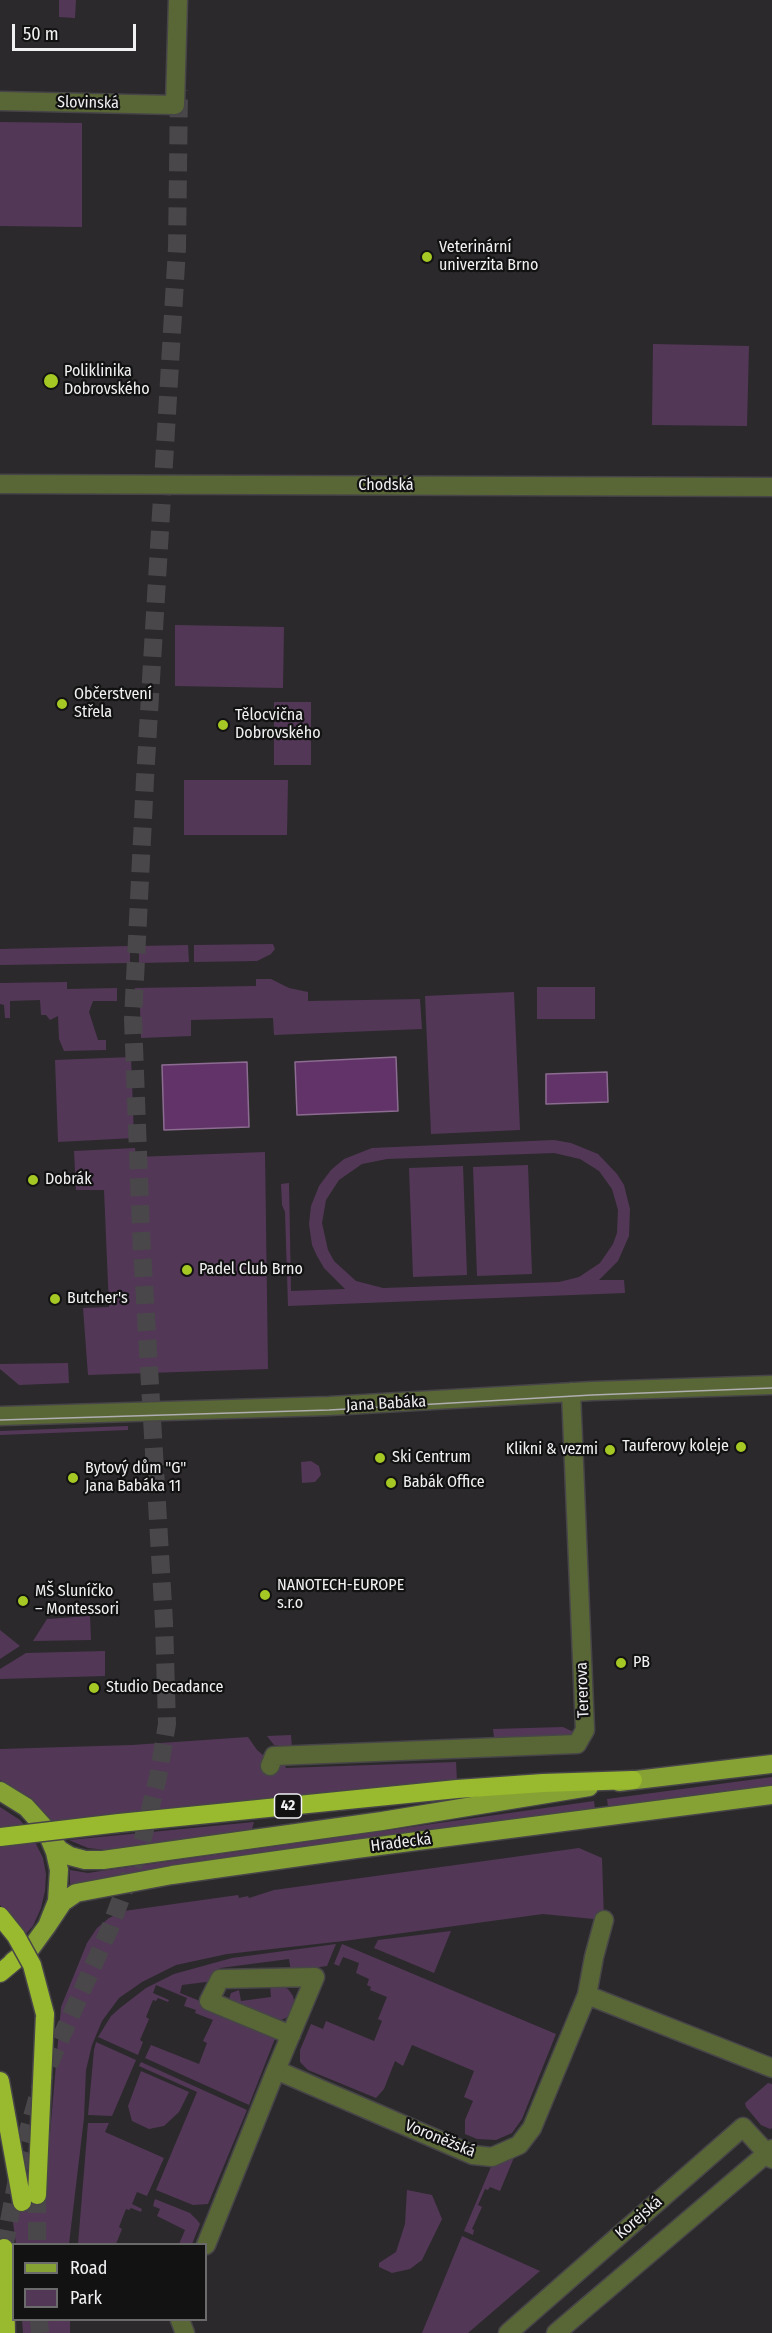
<!DOCTYPE html>
<html>
<head>
<meta charset="utf-8">
<style>
	body { margin:0 }
	#map { position:relative; width:772px; height:2333px; overflow:hidden; background:#2b292c; font-family:"Fira Sans Condensed",sans-serif }
	canvas { display:block }
	.legend { position:absolute; left:12px; top:2243px; width:195px; height:78px; box-sizing:border-box; background:#131213; border:2px solid #6c6b6c; margin:0; padding:8px 10px; list-style:none; font-size:18px; color:#f1f0f2 }
	.legend li { display:flex; align-items:center; gap:12px; height:30px }
	.legend b { width:30px; border:2px solid #6c6b6c }
	.scale { position:absolute; left:12px; top:24px; width:124px; height:27px; box-sizing:border-box; border:3px solid #f1f0f2; border-top:0; padding-left:8px; font-size:18px; line-height:21px; white-space:nowrap; color:#f1f0f2; -webkit-text-stroke:4px #131213; paint-order:stroke }
</style>
</head>
<body>
<div id="map">
<canvas width="772" height="2333"></canvas>
<ul class="legend">
<li><b style="height:8px;background:#87a234"></b>Road</li>
<li><b style="height:16px;background:#533757"></b>Park</li>
</ul>
<div class="scale">50 m</div>
</div>
<script>
const g = document.querySelector('canvas').getContext('2d');
g.lineJoin = 'round';
function fillPath(path, color) {
  g.fillStyle = color;
  g.fill(path, 'evenodd');
}
function toPath(rows) {
  const path = new Path2D();
  for (const r of rows) {
    path.moveTo(r[0], r[1]);
    for (let i = 2; i < r.length; i += 2) path.lineTo(r[i], r[i + 1]);
  }
  return path;
}
function strokePath(path, color, width, dash) {
  g.strokeStyle = color;
  g.lineWidth = width;
  g.lineCap = dash ? 'butt' : 'round';
  g.setLineDash(dash || []);
  g.stroke(path);
}
function write(font, color, halo, rows, align = 'center') {
  g.font = font + ' "Fira Sans Condensed",sans-serif';
  g.lineWidth = 4.5;
  g.setLineDash([]);
  g.textBaseline = 'middle';
  g.strokeStyle = halo;
  g.fillStyle = color;
  for (const [text, x, y, turn = 0] of rows) {
    g.save();
    g.translate(x, y);
    g.rotate((+turn || 0) * Math.PI / 180);
    g.textAlign = isNaN(turn) ? turn : align;
    if (halo) g.strokeText(text, 0, 0);
    g.fillText(text, 0, 0);
    g.restore();
  }
}
fillPath(toPath([
	[59,0,76,0,75,18,59,17],
	[0,122,82,123,82,227,0,226],
	[653,344,749,346,747,426,652,425],
	[175,625,284,627,283,688,175,686],
	[274,702,311,702,311,765,274,765],
	[184,780,288,780,287,835,184,835],
	[273,944,275,949,271,954,257,961,194,962,194,945],
	[188,945,189,962,139,963,139,946],
	[130,946,130,963,0,965,0,949],
	[256,979,271,979,289,988,308,992,308,1001,420,999,422,1029,274,1035,273,1018,191,1020,191,1036,141,1038,140,1008,136,1006,135,988,256,986],
	[67,982,67,989,117,988,117,1001,93,1001,89,1012,98,1040,106,1040,106,1050,64,1051,59,1039,58,1016,50,1020,46,1015,41,1015,40,1000,10,1001,10,1018,5,1018,4,1005,0,1004,0,983],
	[537,987,595,987,595,1019,537,1019],
	[514,992,520,1130,431,1134,425,996],
	[131,1057,134,1138,58,1142,55,1060],
	[554,1140,571,1143,598,1154,617,1174,624,1185,630,1209,629,1236,618,1261,599,1280,624,1280,625,1293,288,1306,285,1212,282,1205,281,1184,289,1183,291,1291,345,1289,324,1268,317,1256,312,1245,309,1224,311,1206,319,1186,331,1170,344,1159,372,1148],
	[554,1153,580,1159,599,1171,612,1189,618,1210,617,1233,613,1244,600,1263,579,1277,559,1282,383,1288,356,1281,334,1261,328,1250,322,1223,326,1200,339,1180,362,1164,387,1159],
	[135,1148,136,1157,265,1152,268,1369,88,1375,83,1308,109,1307,104,1190,76,1190,74,1151],
	[528,1165,532,1274,477,1276,473,1167],
	[463,1166,467,1275,413,1277,409,1168],
	[68,1363,69,1383,19,1385,0,1369,0,1364],
	[128,1426,128,1430,0,1435,0,1431],
	[311,1461,319,1466,321,1475,315,1482,302,1483,301,1462],
	[90,1616,91,1640,33,1641,47,1619],
	[0,1630,20,1646,0,1659],
	[105,1651,105,1676,0,1679,0,1669,26,1653],
	[563,1727,576,1733,568,1738,495,1739,494,1737,493,1729],
	[291,1735,292,1748,274,1745,267,1736],
	[248,1737,257,1750,276,1766,284,1763,286,1768,456,1762,457,1781,52,1821,31,1798,0,1780,0,1749,132,1745],
	[772,1777,772,1786,608,1807,607,1799],
	[594,1801,595,1809,70,1884,70,1870,88,1873,101,1871],
	[0,1807,20,1820,30,1832,43,1858,46,1874,45,1891,41,1908,33,1926,24,1936,0,1905],
	[254,1822,252,1829,107,1850,88,1848,69,1840],
	[579,1848,602,1858,604,1920,543,1914,344,1941,227,1954,176,1965,142,1982,119,1998,102,2021,92,2045,86,2070,84,2118,69,2244,16,2244,11,2208,45,2191,61,2007,87,1943,97,1928,109,1918,124,1911,238,1895,239,1898,248,1896,249,1898,274,1890],
	[451,1931,434,1973,374,1948,378,1940],
	[336,1944,327,1966,291,1971,289,1959,220,1968,214,1981,182,1985,180,1993,267,2028,276,2036,249,2105,145,2058,151,2045,199,2064,207,2043,203,2041,213,2020,195,2013,196,2010,184,2006,187,1998,156,1985,153,1993,169,2000,168,2002,158,1998,156,2001,153,2000,146,2017,149,2019,140,2040,143,2042,138,2055,98,2037,111,2016,120,2008,146,1988,174,1974,232,1958],
	[342,1944,556,2034,522,2119,512,2133,496,2140,477,2139,465,2134,465,2120,473,2101,464,2097,474,2071,412,2045,403,2066,395,2061,384,2089,376,2098,308,2070,300,2062,300,2050,311,2024,323,2029,326,2021,374,2041,382,2021,378,2019,387,1997,370,1990,371,1987,367,1985,369,1979,356,1973,359,1963,343,1957,339,1966,334,1964],
	[278,1984,288,1989,293,1996,295,2005,286,2018,278,2021,230,2003,229,1999,231,1993,239,1990,241,2001,271,1997,270,1985],
	[96,2042,136,2060,112,2116,88,2115,94,2050],
	[141,2062,247,2110,208,2204,193,2205,156,2190,197,2092,139,2066],
	[141,2071,189,2092,179,2112,164,2126,149,2129,132,2121,128,2106],
	[768,2083,772,2084,772,2128,770,2129,761,2125,746,2107,745,2103],
	[88,2123,109,2123,105,2132,164,2158,147,2196,137,2192,132,2204,142,2209,141,2212,131,2208,129,2210,126,2209,119,2227,122,2229,116,2244,78,2244],
	[515,2155,500,2191,490,2187,488,2190,485,2189,478,2205,482,2207,472,2229,474,2230,473,2235,464,2231,493,2162],
	[407,2190,432,2195,442,2219,422,2260,410,2269,392,2273,379,2267,379,2263,396,2252,405,2224],
	[155,2199,190,2213,197,2220,200,2224,192,2244,179,2244,185,2230,157,2216,160,2209,153,2206],
	[462,2236,540,2271,468,2333,422,2333],
	[22,2320,70,2320,70,2333,23,2333]
]), '#533757');
const water = toPath([
	[396,1057,398,1111,297,1115,295,1062,396,1057],
	[247,1062,249,1127,164,1130,162,1065,247,1062],
	[607,1072,608,1102,546,1104,546,1074,607,1072]
]);
fillPath(water, '#613368');
strokePath(water, '#8c6c91', 1.5);
strokePath(toPath([
	[37,2195,37,2244],
	[4,2248,22,2152,43,2078,110,1928,142,1842,158,1777,167,1724,164,1622,141,1232,133,1019,145,779,177,248,179,90],
	[39,2320,40,2333]
]), '#49474a', 18, [18, 9]);
const minor = toPath([
	[0,101,175,105,178,0],
	[0,484,772,487],
	[0,1416,329,1406,592,1391,772,1385],
	[270,1766,274,1756,577,1744,585,1730,571,1392],
	[587,1995,772,2068],
	[276,2070,315,1977,220,1979,209,2001,291,2035],
	[206,2245,276,2070,473,2155,492,2157,519,2145,532,2128,587,1995,594,1957,604,1920],
	[180,2320,185,2333],
	[508,2333,743,2127,772,2159],
	[556,2333,772,2149]
]);
const major = toPath([
	[619,1782,772,1764],
	[0,1791,26,1807,45,1828,55,1852,59,1870,57,1901,47,1926,31,1948,13,1961],
	[50,1838,60,1850,70,1856,85,1860,103,1860,382,1821,589,1787],
	[47,1926,63,1902,76,1893,172,1875,356,1849,772,1795]
]);
const highway = toPath([
	[119,1823,457,1789,543,1783,633,1780],
	[0,1973,18,1958],
	[0,2081,22,2202],
	[37,2195,45,2014],
	[4,2248,6,2333]
]);
strokePath(minor, '#474548', 21);
strokePath(major, '#474548', 21);
strokePath(highway, '#474548', 21);
strokePath(minor, '#596636', 18);
strokePath(major, '#87a234', 18);
strokePath(highway, '#99b92e', 18);
strokePath(toPath([
	[0,1420,329,1410,592,1395,772,1388]
]), '#afaeb0', 1.5);
const highwayBridge = toPath([
	[0,1837,119,1823],
	[0,1916,16,1936,32,1965,45,2014]
]);
strokePath(highwayBridge, '#474548', 21, []);
strokePath(highwayBridge, '#99b92e', 18);
for (const [x, y, r, color] of [
	[427,257,6,"#a5c824"],
	[51,381,8,"#a5c824"],
	[62,704,6,"#a5c824"],
	[223,725,6,"#a5c824"],
	[33,1180,6,"#a5c824"],
	[187,1270,6,"#a5c824"],
	[55,1299,6,"#a5c824"],
	[741,1447,6,"#a5c824"],
	[610,1450,6,"#a5c824"],
	[380,1458,6,"#a5c824"],
	[73,1478,6,"#a5c824"],
	[391,1483,6,"#a5c824"],
	[265,1595,6,"#a5c824"],
	[23,1601,6,"#a5c824"],
	[621,1663,6,"#a5c824"],
	[94,1688,6,"#a5c824"]
]) {
  const dot = new Path2D();
  dot.arc(x, y, r, 0, 2 * Math.PI);
  g.fillStyle = color;
  g.fill(dot);
  strokePath(dot, '#131213', 2);
}
for (const [x, y, w] of [
	[288,1806,27]
]) {
  const box = new Path2D();
  box.roundRect(x - w / 2, y - 12, w, 24, 4.5);
  g.fillStyle = '#131213';
  g.fill(box);
  strokePath(box, '#f1f0f2', 1.5);
}
write('bold 15px', '#f1f0f2', null, [
	["42",288,1806]
]);
write('16px', '#f1f0f2', '#131213', [
	["Slovinská",88,103,1],
	["Chodská",386,486],
	["Jana Babáka",386,1404,-3],
	["Tererova",583,1690,-92],
	["Hradecká",401,1843,-7],
	["Voroněžská",440,2139,22],
	["Korejská",639,2218,-41]
]);
write('16px', '#f1f0f2', '#131213', [
	["Veterinární",439,248],
	["univerzita Brno",439,266],
	["Poliklinika",64,372],
	["Dobrovského",64,390],
	["Občerstvení",74,695],
	["Střela",74,713],
	["Tělocvična",235,716],
	["Dobrovského",235,734],
	["Dobrák",45,1180],
	["Padel Club Brno",199,1270],
	["Butcher's",67,1299],
	["Tauferovy koleje",729,1447,"right"],
	["Klikni & vezmi",598,1450,"right"],
	["Ski Centrum",392,1458],
	["Bytový dům \"G\"",85,1469],
	["Jana Babáka 11",85,1487],
	["Babák Office",403,1483],
	["NANOTECH-EUROPE",277,1586],
	["s.r.o",277,1604],
	["MŠ Sluníčko",35,1592],
	["– Montessori",35,1610],
	["PB",633,1663],
	["Studio Decadance",106,1688]
], 'left');
</script>
</body>
</html>
